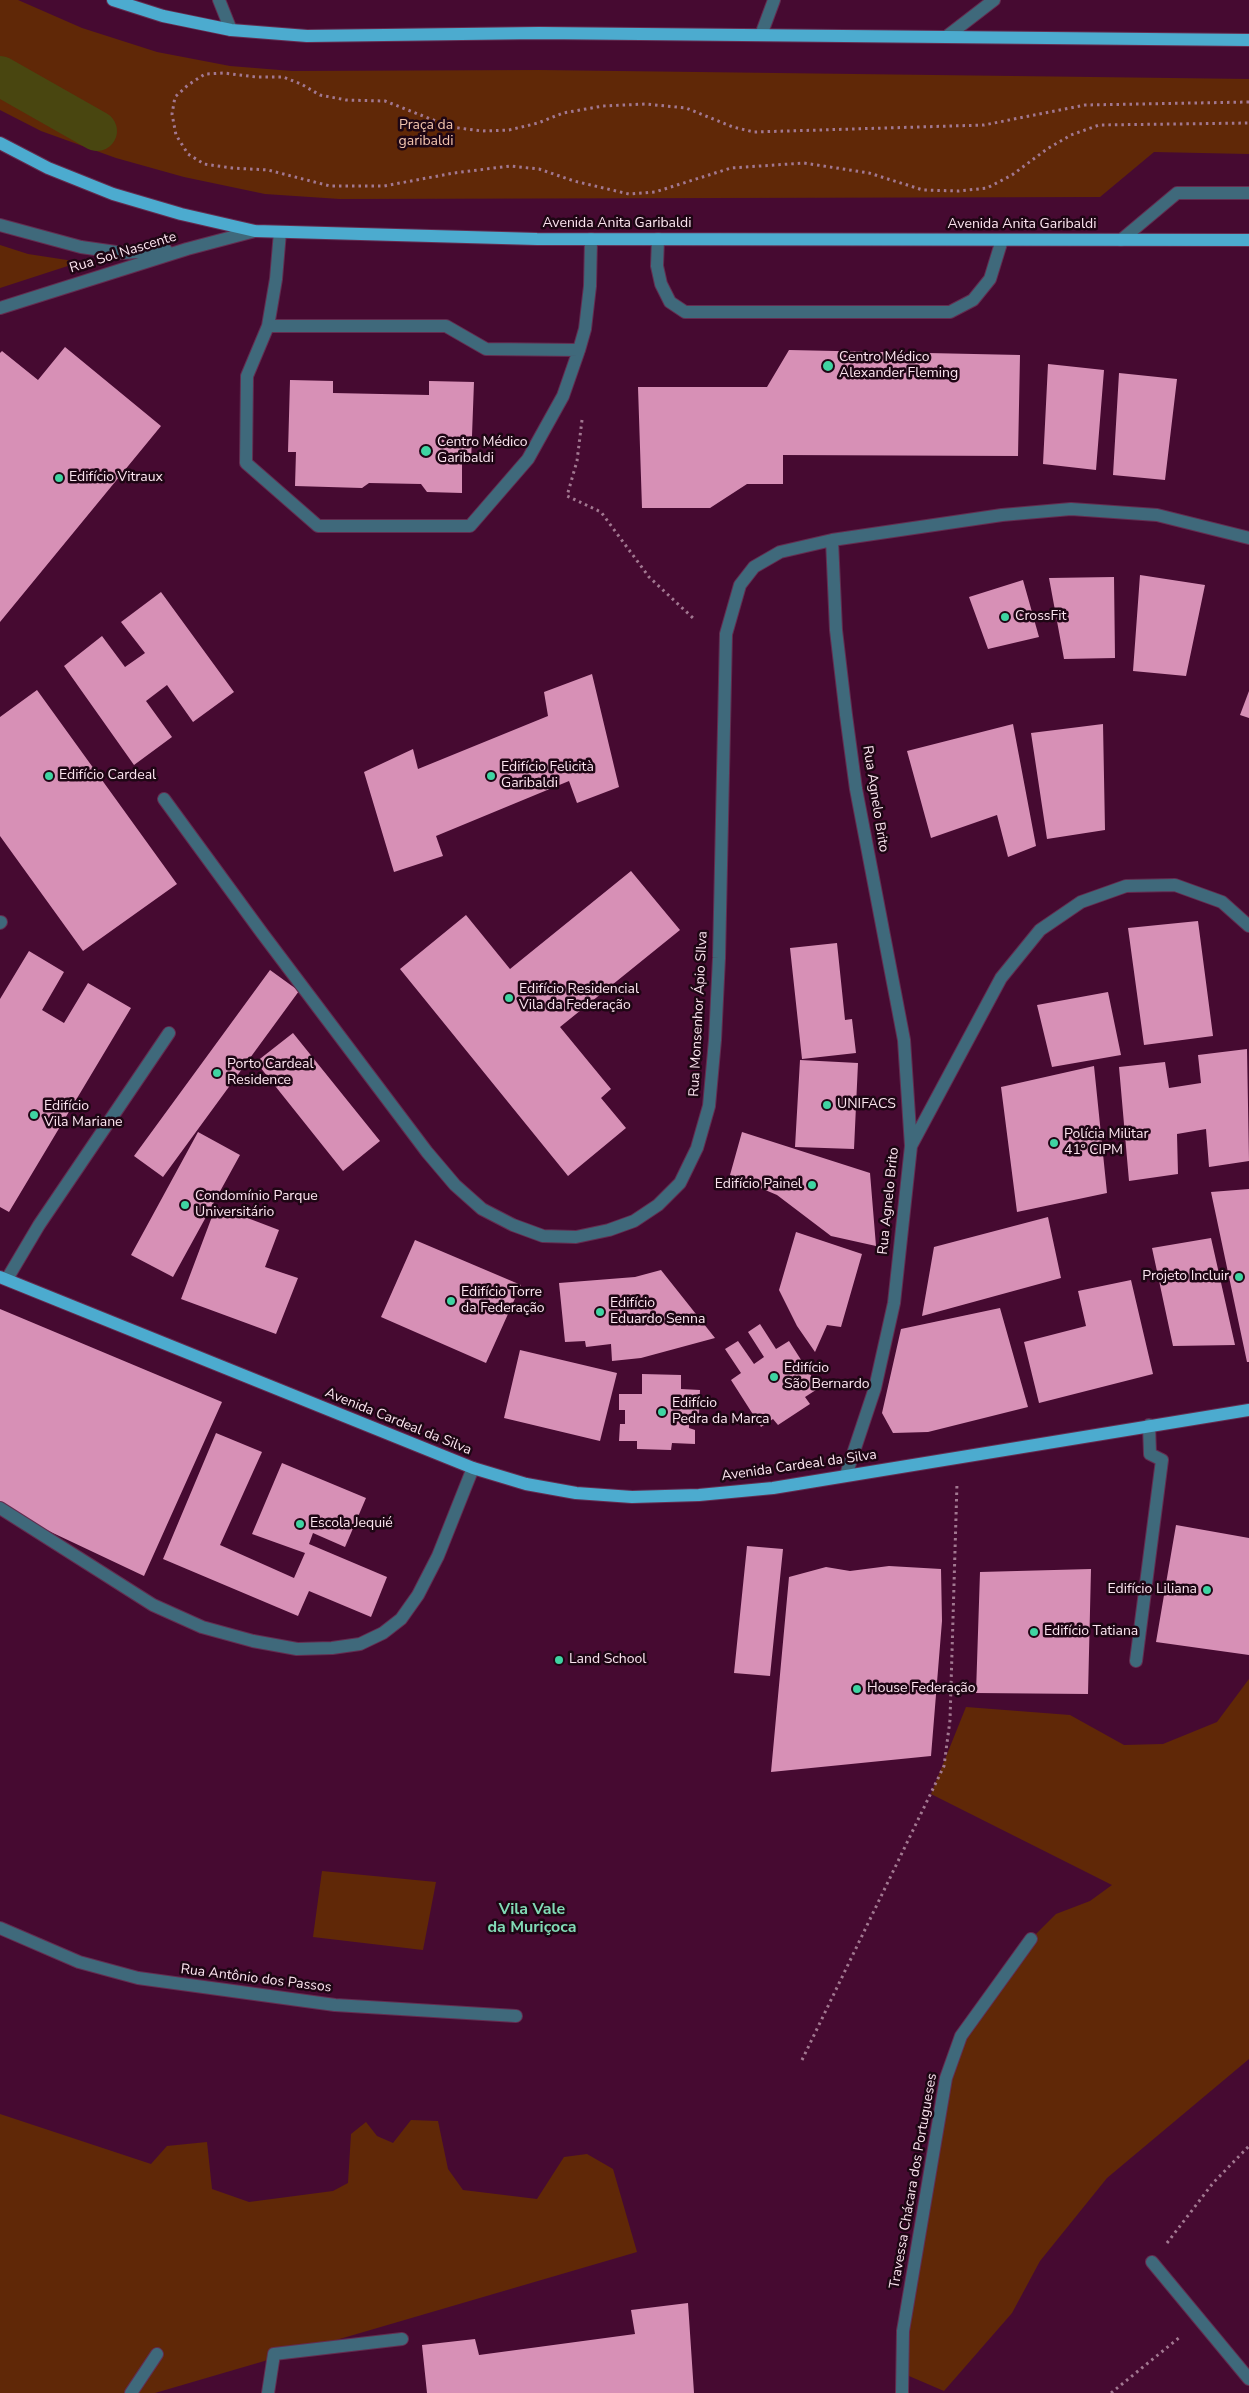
<!DOCTYPE html>
<html>
<head>
<meta charset="utf-8">
<style>
	body { margin:0 }
	canvas { display:block; background:#460a31 }
</style>
</head>
<body>
<canvas width="1249" height="2393"></canvas>
<script>
const g = document.querySelector('canvas').getContext('2d');
g.lineJoin = 'round';
function fillPath(path, color) {
  g.fillStyle = color;
  g.fill(path, 'evenodd');
}
function toPath(rows) {
  const path = new Path2D();
  for (const r of rows) {
    path.moveTo(r[0], r[1]);
    for (let i = 2; i < r.length; i += 2) path.lineTo(r[i], r[i + 1]);
  }
  return path;
}
function strokePath(path, color, width, dash) {
  g.strokeStyle = color;
  g.lineWidth = width;
  g.lineCap = dash ? 'butt' : 'round';
  g.setLineDash(dash || []);
  g.stroke(path);
}
function write(font, color, halo, rows, align = 'center') {
  g.font = font + ' "Nunito Sans",sans-serif';
  g.lineWidth = 5;
  g.setLineDash([]);
  g.textBaseline = 'middle';
  g.strokeStyle = halo;
  g.fillStyle = color;
  for (const [text, x, y, turn = 0] of rows) {
    g.save();
    g.translate(x, y);
    g.rotate((+turn || 0) * Math.PI / 180);
    g.textAlign = isNaN(turn) ? turn : align;
    if (halo) g.strokeText(text, 0, 0);
    g.fillText(text, 0, 0);
    g.restore();
  }
}
fillPath(toPath([
	[0,0,18,0,82,28,157,52,230,66,292,71,539,70,1249,79,1249,154,1154,152,1100,197,340,199,265,194,184,177,116,158,41,131,0,110],
	[0,245,28,254,80,262,0,288],
	[1249,1679,1249,2059,1107,2178,1040,2261,1012,2313,944,2391,902,2373,934,2150,961,2036,1031,1939,1056,1914,1090,1901,1112,1885,931,1794,966,1707,1070,1715,1124,1745,1163,1744,1217,1722],
	[322,1871,436,1882,423,1950,313,1937],
	[0,2114,151,2164,167,2146,207,2142,212,2189,249,2202,333,2191,348,2183,351,2134,366,2122,377,2136,393,2143,411,2120,438,2121,448,2169,463,2190,537,2199,564,2157,587,2154,613,2169,637,2252,155,2393,0,2393]
]), '#602807');
strokePath(toPath([
	[0,76,97,131]
]), '#494610', 40);
fillPath(toPath([
	[65,347,161,426,0,622,0,353,2,351,38,380],
	[789,350,1020,355,1018,456,783,455,783,484,747,484,710,508,642,508,638,387,767,387],
	[1048,364,1104,370,1096,470,1043,464],
	[1119,373,1177,379,1165,480,1113,475],
	[290,380,333,381,333,393,429,395,429,381,474,382,471,462,462,463,462,493,427,492,421,484,369,483,362,488,295,486,296,452,288,452],
	[1140,575,1205,585,1186,676,1133,671],
	[1114,577,1115,658,1064,659,1049,578],
	[1023,580,1039,637,988,649,969,597],
	[161,592,234,692,193,722,167,685,146,701,172,737,134,765,64,666,102,636,125,667,145,653,121,622],
	[592,674,619,787,577,803,569,781,436,836,443,856,394,872,364,772,413,749,418,769,548,716,544,692],
	[37,690,177,884,83,951,0,836,0,717],
	[1249,691,1249,718,1240,715],
	[1013,724,1036,846,1008,857,997,815,931,838,907,751],
	[1103,724,1105,830,1047,839,1031,733],
	[631,871,680,930,560,1027,611,1089,601,1098,626,1128,568,1176,400,969,466,915,510,969],
	[1198,921,1213,1036,1144,1045,1128,928],
	[837,943,845,1020,852,1019,856,1053,802,1059,790,948],
	[29,951,64,972,42,1010,64,1023,88,983,131,1008,9,1212,0,1207,0,999],
	[270,970,299,991,163,1177,134,1156],
	[1108,992,1121,1055,1052,1067,1037,1005],
	[293,1033,380,1141,343,1171,256,1062],
	[1247,1049,1249,1161,1209,1167,1206,1129,1177,1134,1178,1174,1129,1181,1119,1067,1165,1062,1169,1088,1201,1083,1198,1055],
	[800,1060,858,1063,854,1149,795,1147],
	[1094,1066,1107,1193,1017,1212,1001,1087],
	[198,1132,240,1155,173,1277,131,1255],
	[742,1132,870,1173,876,1246,831,1236,777,1195,730,1175],
	[1249,1189,1249,1362,1247,1362,1211,1192],
	[216,1206,279,1230,265,1267,298,1278,276,1334,181,1299],
	[1048,1217,1061,1278,922,1316,934,1247],
	[796,1232,862,1254,841,1327,827,1325,815,1352,797,1326,779,1290],
	[1211,1238,1235,1345,1173,1346,1152,1248],
	[415,1240,521,1285,486,1363,381,1317],
	[661,1270,715,1338,641,1358,612,1361,611,1344,586,1347,585,1341,565,1342,559,1283,635,1277],
	[1131,1280,1153,1374,1039,1403,1024,1342,1086,1326,1078,1291],
	[1000,1308,1028,1407,928,1432,893,1433,882,1413,901,1329],
	[0,1309,222,1402,144,1576,0,1508],
	[760,1324,776,1349,789,1341,819,1388,805,1397,810,1404,778,1425,773,1419,761,1427,731,1380,741,1373,725,1349,738,1341,754,1364,764,1357,748,1332],
	[520,1350,617,1373,600,1441,504,1418],
	[642,1374,681,1375,681,1389,700,1390,699,1414,689,1414,689,1428,695,1430,695,1444,672,1443,671,1450,637,1449,637,1441,619,1441,620,1424,625,1424,625,1410,619,1410,619,1394,642,1394],
	[216,1433,262,1452,220,1545,294,1578,305,1553,252,1534,282,1463,366,1498,345,1547,313,1533,309,1544,387,1577,371,1617,309,1591,298,1616,163,1559],
	[1176,1525,1249,1538,1249,1655,1156,1642],
	[747,1546,783,1549,770,1676,734,1673],
	[889,1566,941,1569,942,1621,931,1756,771,1772,789,1577,826,1567,850,1571],
	[1091,1569,1088,1694,976,1693,980,1572],
	[688,2303,694,2393,427,2393,422,2345,475,2339,479,2355,635,2334,631,2310]
]), '#d790b6');
const minor = toPath([
	[219,0,231,30],
	[761,35,774,0],
	[946,37,994,0],
	[0,225,81,247,123,253,166,250],
	[658,239,657,266,661,284,670,302,685,312,950,312,973,300,990,279,1002,240],
	[1121,240,1177,193,1249,193],
	[0,308,187,249,255,231],
	[268,326,276,279,280,232],
	[579,350,486,349,446,326,268,326,247,376,246,463,318,526,470,526,528,459,563,396,579,350,585,329,590,286,591,239],
	[832,540,836,630,846,715,856,789,904,1040,911,1146,894,1303,875,1388,846,1475],
	[164,799,262,933,427,1152,455,1185,482,1209,513,1225,543,1236,576,1237,609,1230,634,1221,658,1205,680,1183,697,1148,709,1106,715,1040,719,958,726,634,740,585,754,567,780,552,832,540,1002,515,1071,509,1157,515,1249,538],
	[0,923,1,922],
	[911,1146,1001,978,1040,930,1081,902,1126,886,1175,885,1222,902,1249,926],
	[7,1279,39,1225,169,1033],
	[0,1508,153,1605,202,1627,253,1641,297,1649,332,1648,360,1644,383,1633,401,1619,418,1595,438,1556,473,1468],
	[1136,1661,1162,1460,1150,1454,1149,1425],
	[0,1928,79,1962,138,1978,335,2005,516,2016],
	[1152,2262,1249,2379],
	[131,2393,157,2354],
	[268,2393,274,2354,402,2339],
	[902,2393,903,2331,946,2078,961,2036,1031,1939]
]);
const major = toPath([
	[113,0,163,16,231,30,307,36,539,33,1249,40],
	[0,143,48,168,113,194,181,214,255,231,537,239,1249,240],
	[0,1277,473,1468,526,1484,576,1493,632,1497,699,1495,773,1488,1249,1410]
]);
strokePath(minor, '#632d50', 14);
strokePath(major, '#632d50', 14);
strokePath(toPath([
	[1249,102,1085,105,984,125,754,132,733,127,686,108,645,104,603,106,563,113,538,123,509,130,482,131,451,127,385,101,346,100,320,95,301,84,283,77,256,77,224,73,205,74,188,85,175,97,172,114,176,135,188,154,204,164,232,168,268,170,330,186,384,186,454,173,510,166,539,169,574,181,629,194,655,192,731,168,804,163,869,173,923,190,959,191,987,188,1012,175,1047,149,1071,135,1099,125,1249,123],
	[582,420,577,461,567,496,601,512,649,577,693,618],
	[802,2060,944,1766,950,1720,957,1483],
	[1167,2243,1213,2183,1249,2146],
	[1111,2393,1180,2337]
]), '#a27891', 3, [2.5, 4]);
strokePath(minor, '#3f697b', 12);
strokePath(major, '#4cabcf', 12);
for (const [x, y, r, color] of [
	[828,366,6,"#3fd4a2"],
	[426,451,6,"#3fd4a2"],
	[59,478,5,"#3fd4a2"],
	[1005,617,5,"#3fd4a2"],
	[49,776,5,"#3fd4a2"],
	[491,776,5,"#3fd4a2"],
	[509,998,5,"#3fd4a2"],
	[217,1073,5,"#3fd4a2"],
	[827,1105,5,"#3fd4a2"],
	[34,1115,5,"#3fd4a2"],
	[1054,1143,5,"#3fd4a2"],
	[812,1185,5,"#3fd4a2"],
	[185,1205,5,"#3fd4a2"],
	[1239,1277,5,"#3fd4a2"],
	[451,1301,5,"#3fd4a2"],
	[600,1312,5,"#3fd4a2"],
	[774,1377,5,"#3fd4a2"],
	[662,1412,5,"#3fd4a2"],
	[300,1524,5,"#3fd4a2"],
	[1207,1590,5,"#3fd4a2"],
	[1034,1632,5,"#3fd4a2"],
	[559,1660,5,"#3fd4a2"],
	[857,1689,5,"#3fd4a2"]
]) {
  const dot = new Path2D();
  dot.arc(x, y, r, 0, 2 * Math.PI);
  g.fillStyle = color;
  g.fill(dot);
  strokePath(dot, '#1e0614', 2);
}
write('14px', '#f2c4ae', '#1e0614', [
	["Praça da",426,126],
	["garibaldi",426,142]
]);
write('14px', '#fce5f0', '#1e0614', [
	["Avenida Anita Garibaldi",617,224],
	["Avenida Anita Garibaldi",1022,225],
	["Rua Sol Nascente",123,253,-17],
	["Rua Agnelo Brito",875,799,81],
	["Rua Monsenhor Ápio SIlva",699,1014,-87],
	["Rua Agnelo Brito",889,1201,-84],
	["Avenida Cardeal da Silva",398,1422,22],
	["Avenida Cardeal da Silva",799,1466,-8],
	["Rua Antônio dos Passos",256,1979,7],
	["Travessa Chácara dos Portugueses",914,2181,-80]
]);
write('14px', '#fce5f0', '#1e0614', [
	["Centro Médico",839,358],
	["Alexander Fleming",839,374],
	["Centro Médico",437,443],
	["Garibaldi",437,459],
	["Edifício Vitraux",69,478],
	["CrossFit",1015,617],
	["Edifício Felicità",501,768],
	["Garibaldi",501,784],
	["Edifício Cardeal",59,776],
	["Edifício Residencial",519,990],
	["Vila da Federação",519,1006],
	["Porto Cardeal",227,1065],
	["Residence",227,1081],
	["UNIFACS",837,1105],
	["Edifício",44,1107],
	["Vila Mariane",44,1123],
	["Polícia Militar",1064,1135],
	["41º CIPM",1064,1151],
	["Edifício Painel",802,1185,"right"],
	["Condomínio Parque",195,1197],
	["Universitário",195,1213],
	["Projeto Incluir",1229,1277,"right"],
	["Edifício Torre",461,1293],
	["da Federação",461,1309],
	["Edifício",610,1304],
	["Eduardo Senna",610,1320],
	["Edifício",784,1369],
	["São Bernardo",784,1385],
	["Edifício",672,1404],
	["Pedra da Marca",672,1420],
	["Escola Jequié",310,1524],
	["Edifício Liliana",1197,1590,"right"],
	["Edifício Tatiana",1044,1632],
	["Land School",569,1660],
	["House Federação",867,1689]
], 'left');
write('bold 16px', '#82dab6', '#1e0614', [
	["Vila Vale",532,1910],
	["da Muriçoca",532,1928]
]);
</script>
</body>
</html>
